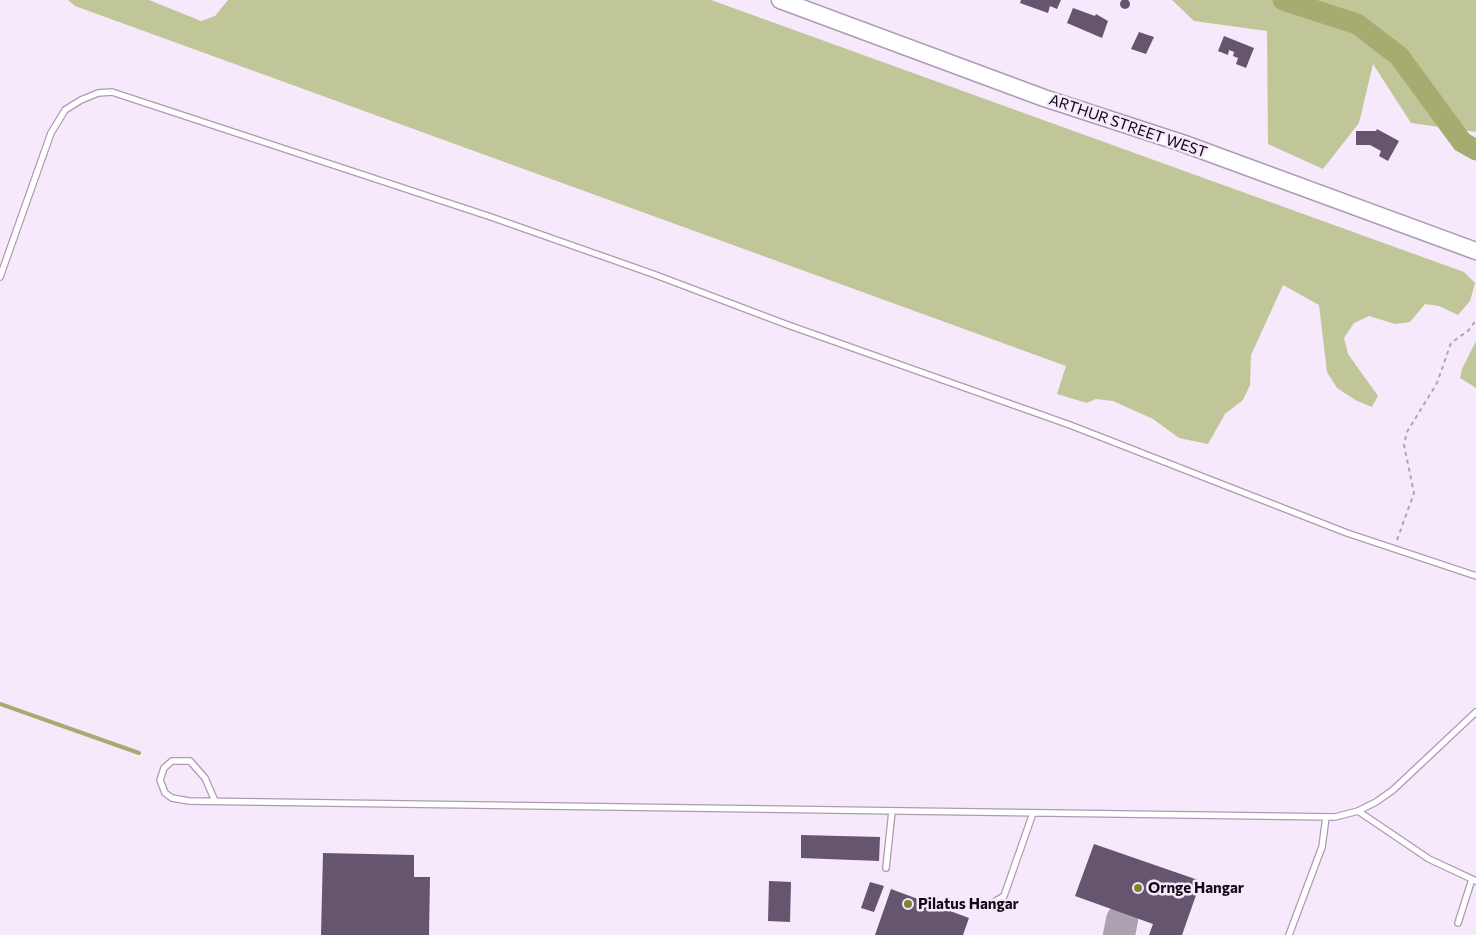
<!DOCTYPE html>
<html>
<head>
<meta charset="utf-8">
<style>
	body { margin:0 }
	canvas { display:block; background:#f5e9fb }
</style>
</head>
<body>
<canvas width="1476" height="935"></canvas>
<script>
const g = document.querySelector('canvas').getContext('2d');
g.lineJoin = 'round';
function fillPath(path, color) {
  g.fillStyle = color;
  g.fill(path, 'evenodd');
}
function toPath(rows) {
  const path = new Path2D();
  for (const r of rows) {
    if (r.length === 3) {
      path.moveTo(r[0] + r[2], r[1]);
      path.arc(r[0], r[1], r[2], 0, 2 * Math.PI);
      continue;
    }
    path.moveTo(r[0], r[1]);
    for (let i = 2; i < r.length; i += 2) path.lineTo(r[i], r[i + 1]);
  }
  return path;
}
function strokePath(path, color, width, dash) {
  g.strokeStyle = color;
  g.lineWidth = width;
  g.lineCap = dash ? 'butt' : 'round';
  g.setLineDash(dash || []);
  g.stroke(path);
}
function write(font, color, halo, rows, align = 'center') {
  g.font = font + ' Commissioner,sans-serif';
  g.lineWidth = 5;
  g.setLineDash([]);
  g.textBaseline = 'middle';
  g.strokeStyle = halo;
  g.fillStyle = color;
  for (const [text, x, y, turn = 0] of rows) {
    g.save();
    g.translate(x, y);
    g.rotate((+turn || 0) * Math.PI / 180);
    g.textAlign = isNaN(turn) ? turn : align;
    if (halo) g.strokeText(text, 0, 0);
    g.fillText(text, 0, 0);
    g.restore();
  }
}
fillPath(toPath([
	[68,0,149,0,201,21,215,16,228,0,711,0,1464,272,1475,283,1470,301,1458,315,1439,306,1425,304,1410,322,1395,324,1369,316,1354,323,1344,338,1348,354,1378,396,1372,407,1357,401,1337,388,1327,372,1319,305,1283,285,1251,355,1250,385,1243,400,1225,414,1208,444,1179,438,1153,419,1113,401,1096,399,1087,403,1057,394,1066,366,75,6],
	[1172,0,1476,0,1476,132,1411,123,1373,64,1359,123,1323,169,1268,144,1267,31,1194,21],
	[1476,341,1476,388,1460,378,1462,369]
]), '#c1c699');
strokePath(toPath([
	[0,704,139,753]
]), '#a6ac6f', 4);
strokePath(toPath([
	[1283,0,1357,24,1399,56,1462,142,1476,150]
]), '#a6ac6f', 21);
strokePath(toPath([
	[1119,935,1122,920]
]), '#aba1b0', 32);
fillPath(toPath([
	[1125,4,5],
	[1021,0,1061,0,1057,9,1050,6,1048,13,1020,3],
	[1073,8,1095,16,1096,14,1108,21,1102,38,1067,23],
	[1139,32,1154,37,1146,54,1131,49],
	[1224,36,1254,48,1246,68,1236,64,1238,58,1233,56,1234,52,1229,50,1228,55,1218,51],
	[1377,129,1399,141,1388,161,1379,156,1381,151,1370,145,1356,145,1356,131,1376,131],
	[801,835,880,837,879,861,801,858],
	[1094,844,1201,881,1182,935,1149,935,1153,924,1075,896],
	[323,853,414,855,414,877,430,877,429,935,321,935],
	[769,881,791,882,790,922,768,921],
	[870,882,884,886,874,912,861,908],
	[891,889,969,918,963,935,875,935]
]), '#66556f');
const lane = toPath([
	[0,277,51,133,59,120,65,110,81,100,98,93,112,92,491,217,653,274,788,325,1070,425,1347,533,1476,576],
	[215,801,205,778,190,761,172,761,164,768,160,780,165,793,172,798,189,801,1335,817,1358,811,1376,802,1393,790,1476,712],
	[1358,811,1429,859,1476,881],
	[886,868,892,811],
	[991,904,1004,896,1033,813],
	[1458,923,1472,879],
	[1289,935,1322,847,1326,817]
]);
const secondary = toPath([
	[780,0,1044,98,1182,143,1476,251]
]);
strokePath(lane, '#ad9ab7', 8);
strokePath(secondary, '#ad9ab7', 19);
strokePath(toPath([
	[1397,540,1414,493,1404,445,1407,432,1437,383,1451,343,1469,330,1476,320]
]), '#ada3b2', 2, [4, 4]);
strokePath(lane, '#fff', 5.5);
strokePath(secondary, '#fff', 16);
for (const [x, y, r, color] of [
	[1138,888,5,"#7d832f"],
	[908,904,5,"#7d832f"]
]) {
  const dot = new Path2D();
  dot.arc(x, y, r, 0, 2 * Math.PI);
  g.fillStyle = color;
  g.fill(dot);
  strokePath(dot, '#f5e9fb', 2);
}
write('15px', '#0f0913', '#f5e9fb', [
	["ARTHUR STREET WEST",1128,126,19]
]);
write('bold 15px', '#0f0913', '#f5e9fb', [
	["Ornge Hangar",1148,888],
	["Pilatus Hangar",918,904]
], 'left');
</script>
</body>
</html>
